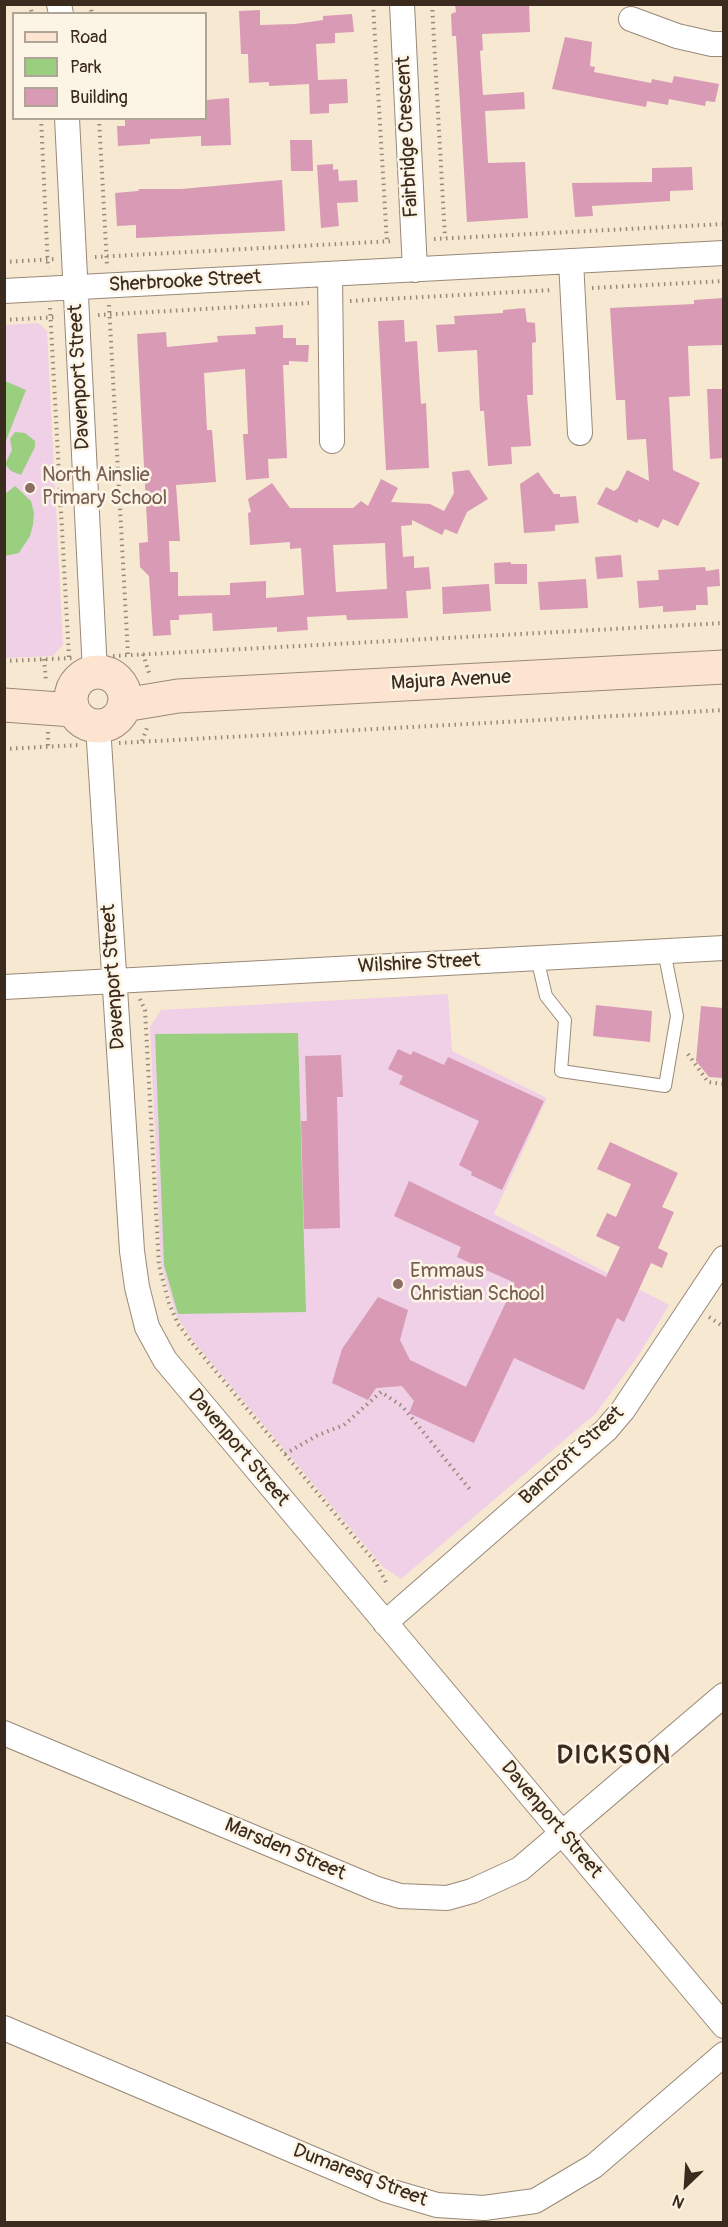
<!DOCTYPE html>
<html>
<head>
<meta charset="utf-8">
<style>
	body { margin:0 }
	#map { position:relative; width:728px; height:2227px; overflow:hidden; background:#f7e8d1; font-family:Pangolin,sans-serif }
	canvas { display:block }
	.frame { position:absolute; inset:0; border:6px solid #3b2a1e; pointer-events:none }
	.legend { position:absolute; left:12px; top:12px; width:195px; height:108px; box-sizing:border-box; background:#fcf5e5; border:2px solid #afa495; margin:0; padding:8px 10px; list-style:none; font-size:18px; color:#3b2a1e }
	.legend li { display:flex; align-items:center; gap:12px; height:30px }
	.legend b { width:30px; border:2px solid #afa495 }
	.north { position:absolute; left:656px; top:2155px; width:60px; height:60px; -webkit-text-stroke:4px #fcf5e5; paint-order:stroke; rotate:205deg; font-size:16px; font-weight:700; line-height:24px; text-align:center; color:#3b2a1e }
	.north::after { content:''; display:block; margin:auto; width:21px; height:27px; background:#3b2a1e; clip-path:polygon(50% 0,100% 100%,50% 72%,0 100%) }
</style>
</head>
<body>
<div id="map">
<canvas width="728" height="2227"></canvas>
<div class="frame"></div>
<ul class="legend">
<li><b style="height:8px;background:#fde4d0"></b>Road</li>
<li><b style="height:16px;background:#9bcf80"></b>Park</li>
<li><b style="height:16px;background:#d89ab4"></b>Building</li>
</ul>
<div class="north">N</div>
</div>
<script>
const g = document.querySelector('canvas').getContext('2d');
g.lineJoin = 'round';
function fillPath(path, color) {
  g.fillStyle = color;
  g.fill(path, 'evenodd');
}
function toPath(rows) {
  const path = new Path2D();
  for (const r of rows) {
    if (r.length === 3) {
      path.moveTo(r[0] + r[2], r[1]);
      path.arc(r[0], r[1], r[2], 0, 2 * Math.PI);
      continue;
    }
    path.moveTo(r[0], r[1]);
    for (let i = 2; i < r.length; i += 2) path.lineTo(r[i], r[i + 1]);
  }
  return path;
}
function strokePath(path, color, width, dash) {
  g.strokeStyle = color;
  g.lineWidth = width;
  g.lineCap = dash ? 'butt' : 'round';
  g.setLineDash(dash || []);
  g.stroke(path);
}
function write(font, color, halo, rows, align = 'center') {
  g.font = font + ' Pangolin,sans-serif';
  g.lineWidth = 5;
  g.setLineDash([]);
  g.textBaseline = 'middle';
  g.strokeStyle = halo;
  g.fillStyle = color;
  for (const [text, x, y, turn = 0] of rows) {
    g.save();
    g.translate(x, y);
    g.rotate((+turn || 0) * Math.PI / 180);
    g.textAlign = isNaN(turn) ? turn : align;
    if (halo) g.strokeText(text, 0, 0);
    g.fillText(text, 0, 0);
    g.restore();
  }
}
fillPath(toPath([
	[38,323,47,331,63,645,53,656,5,658,5,325],
	[448,994,452,1051,547,1098,494,1214,669,1305,638,1356,596,1413,401,1579,383,1567,193,1341,176,1315,161,1264,150,1027,161,1010]
]), '#efd0e6');
fillPath(toPath([
	[5,381,26,390,5,443],
	[15,432,25,433,35,441,35,447,21,475,11,471,5,464,12,450,10,439],
	[15,486,31,501,34,513,33,525,30,536,19,553,5,556,5,494],
	[298,1033,306,1312,178,1314,164,1265,155,1034]
]), '#9bcf80');
fillPath(toPath([
	[455,4,529,4,530,32,482,34,483,50,480,51,483,95,524,92,525,109,485,111,488,163,525,162,528,218,467,222,456,36,452,36,451,14,456,12],
	[260,10,260,25,295,24,323,20,323,16,352,14,354,32,335,33,335,43,316,44,318,80,347,79,348,103,329,104,329,113,310,114,309,84,269,86,269,82,249,83,248,54,241,54,239,11],
	[565,37,592,42,590,66,595,67,594,72,651,83,652,79,672,83,674,76,719,84,715,102,706,101,705,106,669,99,668,105,647,101,646,107,552,89],
	[229,98,231,145,201,146,201,136,150,139,150,144,118,146,117,126,125,126,125,118,206,118,206,100],
	[290,140,312,140,313,171,291,171],
	[333,164,333,170,338,169,339,181,357,180,358,202,337,203,339,226,321,228,317,165],
	[692,167,693,190,670,191,670,201,592,206,593,216,575,217,572,183,652,182,652,168],
	[282,180,285,231,136,238,136,225,117,226,115,193,138,191,139,189,181,189],
	[723,298,723,345,688,346,690,396,669,397,673,470,700,483,678,526,663,519,658,528,639,519,637,523,597,504,606,487,614,491,618,488,627,470,649,481,646,439,627,440,625,400,616,400,610,308,694,304,694,300],
	[525,308,527,322,535,323,536,342,532,343,533,395,527,395,531,446,511,447,512,464,488,466,484,411,480,411,477,350,438,352,436,325,455,324,454,316,503,313,503,310],
	[404,320,405,342,417,341,421,404,426,403,429,468,386,470,378,321],
	[283,325,283,338,296,338,296,345,309,345,308,362,289,361,289,365,283,365,287,458,268,459,269,478,246,480,243,434,248,434,245,369,204,373,207,430,212,430,216,482,176,485,180,541,169,541,170,572,178,572,178,596,230,595,230,583,266,581,266,598,304,595,301,548,290,549,290,542,250,545,248,513,251,512,248,499,272,483,290,508,353,508,361,501,368,506,381,479,398,488,391,502,430,504,444,511,454,493,452,472,469,470,488,499,467,512,457,534,445,529,442,535,412,520,412,525,401,526,403,557,414,556,414,568,429,567,431,589,406,591,408,618,347,620,346,615,307,617,308,630,277,632,277,627,213,631,212,613,179,615,179,620,170,620,171,635,153,636,149,576,140,567,139,543,148,542,137,334,166,332,167,347,218,342,217,336,256,334,255,327],
	[385,543,387,589,336,592,333,545],
	[707,389,723,389,723,458,710,459],
	[538,472,554,494,560,494,560,497,576,496,579,523,555,525,555,531,524,533,520,484],
	[621,555,623,577,597,579,595,557],
	[511,562,511,564,527,564,527,584,495,584,494,563],
	[705,567,706,571,719,569,720,586,707,587,708,605,696,605,696,610,663,612,663,606,639,608,637,581,659,580,658,570],
	[586,579,588,608,540,610,538,582],
	[489,584,491,611,443,614,442,587],
	[596,1005,652,1011,650,1042,593,1036],
	[701,1006,723,1008,723,1078,709,1077,696,1061],
	[398,1049,411,1055,413,1051,444,1065,448,1057,544,1101,502,1190,471,1175,472,1172,459,1165,479,1121,399,1084,403,1076,388,1069],
	[341,1055,343,1097,337,1097,340,1228,304,1229,301,1121,307,1121,305,1056],
	[610,1142,678,1173,662,1207,674,1212,658,1248,668,1253,662,1268,651,1263,624,1322,617,1318,584,1390,514,1358,474,1443,409,1413,414,1401,402,1386,376,1388,368,1400,332,1383,342,1349,378,1297,408,1310,400,1340,410,1360,466,1387,515,1283,457,1257,461,1247,394,1216,409,1181,606,1277,620,1247,596,1236,607,1213,616,1217,631,1184,597,1169]
]), '#d89ab4');
const service = toPath([
	[537,958,546,996,565,1020,561,1071,665,1086,677,1016,664,951]
]);
const minor = toPath([
	[59,4,61,14],
	[402,4,415,270],
	[631,19,677,36,712,44,724,44],
	[67,118,95,672],
	[571,261,580,433],
	[330,274,332,441],
	[4,291,724,253],
	[98,726,132,1251,137,1287,147,1327,165,1360,724,2026],
	[4,987,724,948],
	[385,1623,606,1430,623,1410,724,1258],
	[4,1733,377,1889,400,1896,447,1898,472,1891,520,1869,724,1695],
	[4,2028,386,2190,437,2205,484,2208,535,2201,594,2166,724,2054]
]);
const secondary = toPath([
	[98,699,27],
	[4,705,73,710],
	[124,705,178,696,724,667]
]);
strokePath(service, '#998978', 14);
strokePath(minor, '#998978', 26);
strokePath(secondary, '#998978', 35);
strokePath(toPath([
	[30,4,32,14],
	[90,4,92,14],
	[373,4,387,243],
	[432,4,445,238],
	[41,118,48,268],
	[99,118,107,265],
	[434,239,724,224],
	[95,257,393,241],
	[4,262,55,259],
	[592,288,724,281],
	[350,301,552,290],
	[109,305,128,655],
	[50,308,69,658],
	[98,315,309,303],
	[4,320,58,317],
	[143,654,150,676],
	[113,656,724,623],
	[44,659,46,682],
	[4,661,73,658],
	[48,732,48,746],
	[142,741,147,728],
	[119,743,724,710],
	[4,749,79,745],
	[140,999,145,1010,159,1266,169,1303,178,1324,192,1343,376,1563,388,1586],
	[688,1054,708,1082,724,1084],
	[709,1317,724,1327],
	[285,1454,318,1435,344,1425,381,1392,402,1406,472,1492]
]), '#998978', 4, [1.5, 4.5]);
strokePath(service, '#fff', 12);
strokePath(minor, '#fff', 24);
strokePath(secondary, '#fde4d0', 33);
for (const [x, y, r, color] of [
	[30,488,6,"#8d6e63"],
	[398,1284,6,"#8d6e63"]
]) {
  const dot = new Path2D();
  dot.arc(x, y, r, 0, 2 * Math.PI);
  g.fillStyle = color;
  g.fill(dot);
  strokePath(dot, '#fcf5e5', 2);
}
write('20px', '#3b2a1e', '#fcf5e5', [
	["Fairbridge Crescent",408,137,-93],
	["Sherbrooke Street",185,282,-3],
	["Davenport Street",80,377,-93],
	["Majura Avenue",451,681,-3],
	["Wilshire Street",419,964,-3],
	["Davenport Street",114,977,-94],
	["Davenport Street",238,1448,50],
	["Bancroft Street",572,1456,-43],
	["Davenport Street",551,1820,50],
	["Marsden Street",285,1850,23],
	["Dumaresq Street",360,2176,21]
]);
write('20px', '#785e54', '#fcf5e5', [
	["North Ainslie",42,476],
	["Primary School",42,499],
	["Emmaus",410,1272],
	["Christian School",410,1295]
], 'left');
g.letterSpacing = '1.5px';
write('bold 26px', '#3b2a1e', '#fcf5e5', [
	["DICKSON",614,1756]
]);
g.letterSpacing = '0px';
</script>
</body>
</html>
